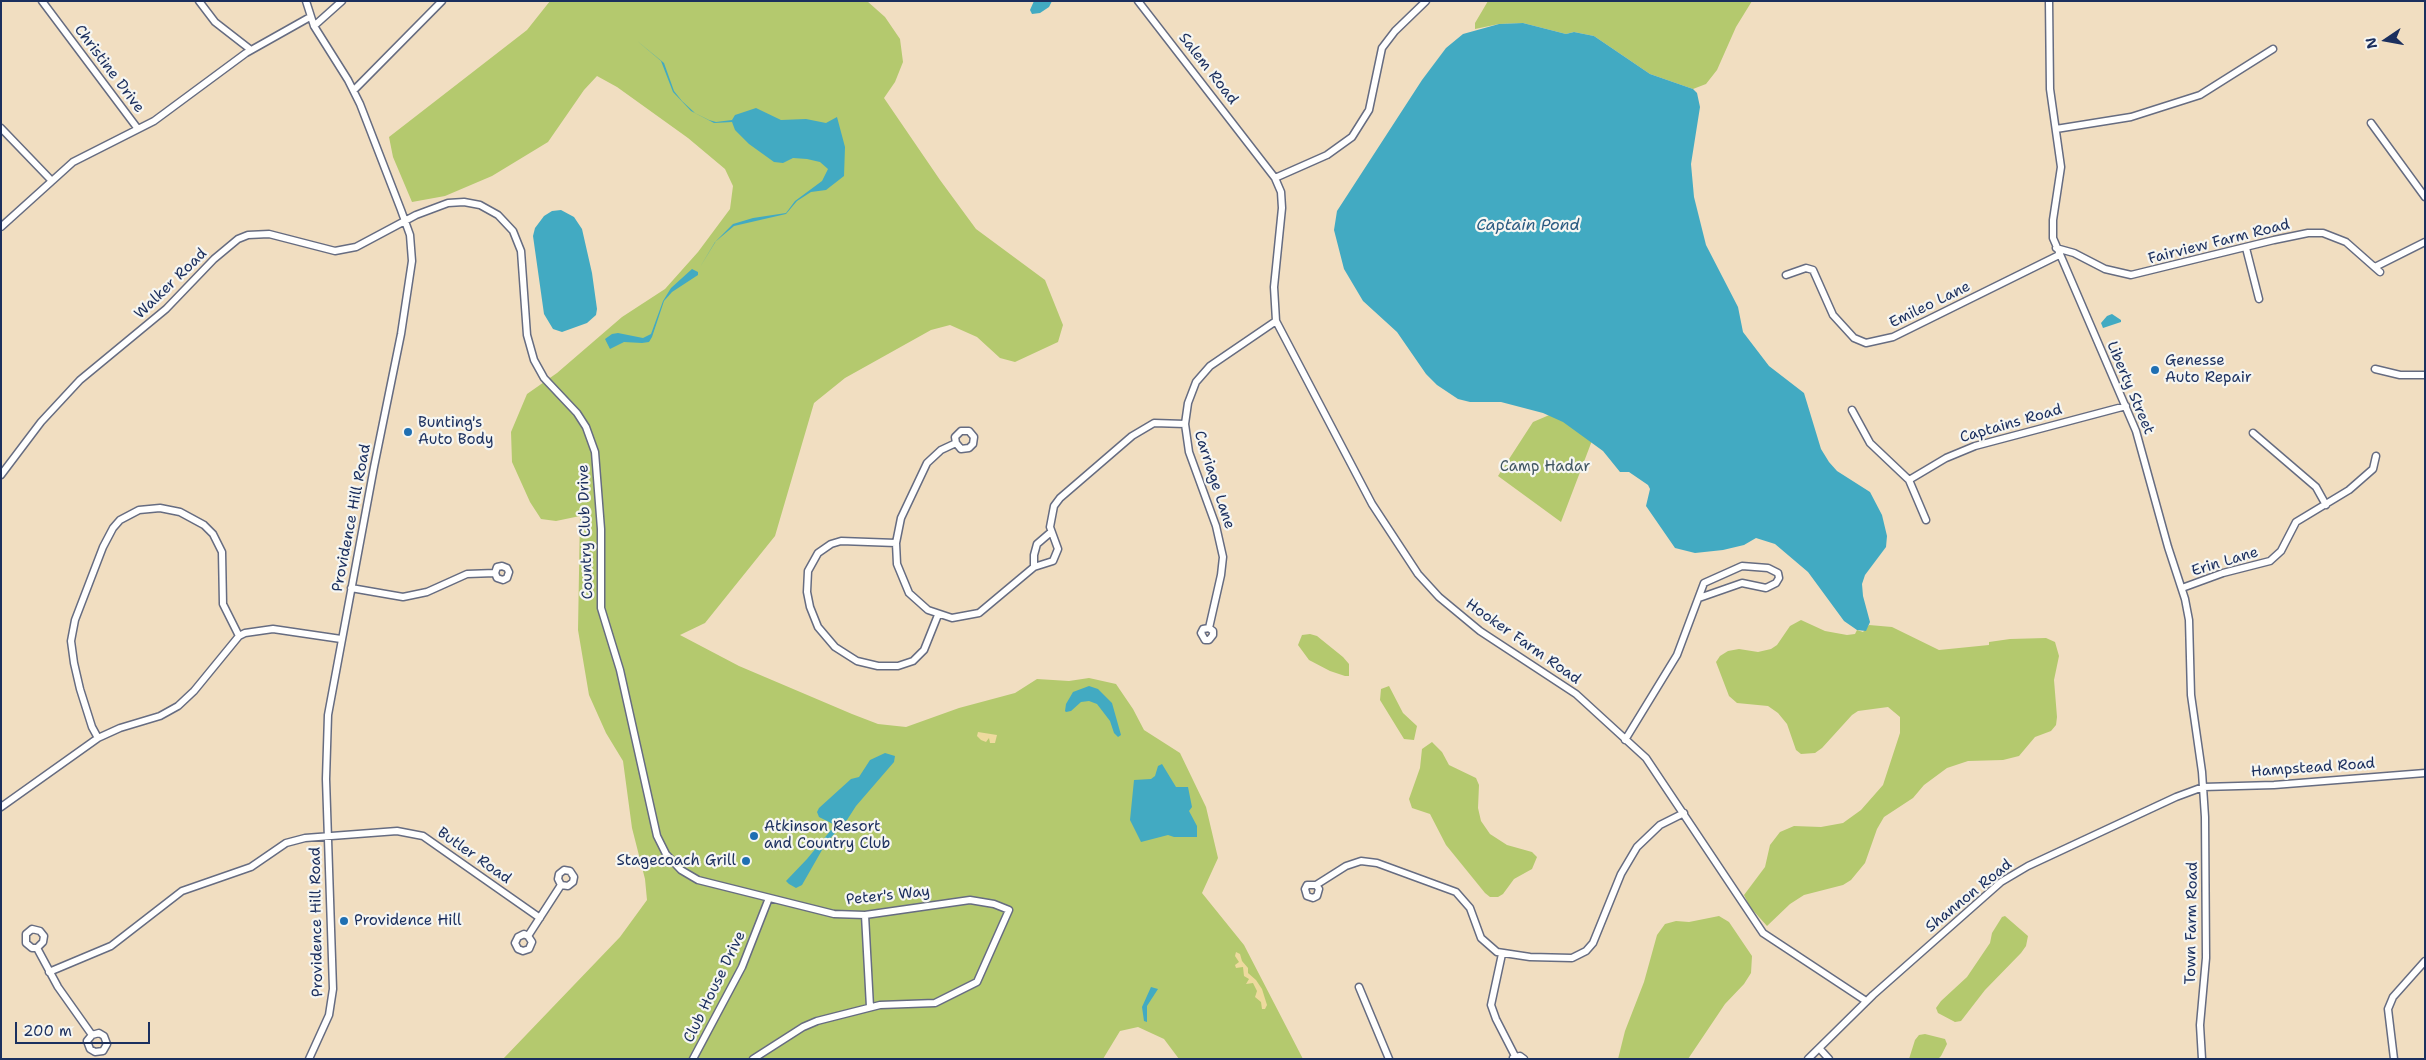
<!DOCTYPE html>
<html>
<head>
<meta charset="utf-8">
<style>
	body { margin:0 }
	#map { position:relative; width:2426px; height:1060px; overflow:hidden; background:#f1dec1; font-family:"Shantell Sans",sans-serif }
	canvas { display:block }
	.frame { position:absolute; inset:0; border:2px solid #1b2f5e; pointer-events:none }
	.north { position:absolute; left:2361px; top:15px; width:50px; height:50px; -webkit-text-stroke:4px #f6f6f2; paint-order:stroke; rotate:258deg; font-size:14px; font-weight:700; line-height:20px; text-align:center; color:#1b2f5e }
	.north::after { content:''; display:block; margin:auto; width:18px; height:22px; background:#1b2f5e; clip-path:polygon(50% 0,100% 100%,50% 72%,0 100%) }
	.scale { position:absolute; left:15px; top:1022px; width:135px; height:22px; box-sizing:border-box; border:2px solid #1b2f5e; border-top:0; padding-left:6px; font-size:15px; line-height:18px; white-space:nowrap; color:#1b2f5e; -webkit-text-stroke:4px #f6f6f2; paint-order:stroke }
</style>
</head>
<body>
<div id="map">
<canvas width="2426" height="1060"></canvas>
<div class="frame"></div>
<div class="north">N</div>
<div class="scale">200 m</div>
</div>
<script>
const g = document.querySelector('canvas').getContext('2d');
g.lineJoin = 'round';
function fillPath(path, color) {
  g.fillStyle = color;
  g.fill(path, 'evenodd');
}
function toPath(rows) {
  const path = new Path2D();
  for (const r of rows) {
    path.moveTo(r[0], r[1]);
    for (let i = 2; i < r.length; i += 2) path.lineTo(r[i], r[i + 1]);
  }
  return path;
}
function strokePath(path, color, width, dash) {
  g.strokeStyle = color;
  g.lineWidth = width;
  g.lineCap = dash ? 'butt' : 'round';
  g.setLineDash(dash || []);
  g.stroke(path);
}
function write(font, color, halo, rows, align = 'center') {
  g.font = font + ' "Shantell Sans",sans-serif';
  g.lineWidth = 4.5;
  g.setLineDash([]);
  g.textBaseline = 'middle';
  g.strokeStyle = halo;
  g.fillStyle = color;
  for (const [text, x, y, turn = 0] of rows) {
    g.save();
    g.translate(x, y);
    g.rotate((+turn || 0) * Math.PI / 180);
    g.textAlign = isNaN(turn) ? turn : align;
    if (halo) g.strokeText(text, 0, 0);
    g.fillText(text, 0, 0);
    g.restore();
  }
}
fillPath(toPath([
	[550,1,867,1,885,17,900,39,903,62,895,82,884,98,940,180,976,229,1045,280,1063,325,1058,342,1015,362,1000,358,977,337,950,325,931,330,845,378,814,403,775,536,705,623,680,635,739,666,852,714,878,724,906,727,959,708,1015,693,1037,679,1069,681,1089,678,1116,684,1133,709,1144,730,1180,753,1206,807,1218,858,1202,893,1244,945,1303,1059,1179,1059,1164,1039,1138,1027,1120,1031,1103,1059,503,1059,620,937,647,900,645,879,632,828,623,761,606,733,589,695,578,630,580,516,556,521,541,519,530,502,512,462,511,432,527,394,557,373,622,317,665,289,698,252,730,209,733,186,725,169,688,138,617,87,597,76,584,90,548,142,492,176,445,196,412,202,393,157,389,137,527,30],
	[1488,1,1752,1,1736,27,1717,70,1706,84,1693,89,1650,74,1594,36,1574,32,1566,34,1523,23,1499,24,1475,29,1475,23],
	[1554,413,1593,438,1561,522,1498,476,1533,422],
	[1801,620,1825,631,1847,635,1855,634,1857,630,1863,632,1869,625,1892,627,1939,650,1989,645,1989,642,2010,639,2046,638,2055,642,2059,656,2054,680,2057,717,2056,725,2051,731,2035,737,2019,756,2003,760,1968,761,1947,768,1924,785,1913,798,1884,817,1877,829,1865,863,1851,880,1843,885,1804,895,1790,904,1767,926,1750,907,1744,895,1765,867,1770,845,1780,832,1794,826,1821,827,1843,823,1861,810,1883,785,1900,733,1900,717,1888,707,1858,711,1852,715,1822,748,1815,753,1801,754,1796,750,1787,724,1778,713,1768,706,1737,703,1729,696,1716,662,1720,656,1728,651,1739,649,1758,652,1771,649,1777,645,1790,626],
	[1310,634,1317,636,1343,657,1349,664,1349,676,1345,676,1330,671,1309,660,1298,645,1302,635],
	[1389,686,1403,713,1417,726,1414,740,1404,739,1380,700,1381,689],
	[1432,742,1442,752,1449,765,1476,778,1479,785,1478,808,1481,821,1490,834,1507,845,1532,852,1537,857,1532,869,1514,879,1503,894,1498,897,1490,897,1485,893,1446,845,1430,814,1412,808,1409,799,1420,768,1422,749],
	[1719,916,1729,922,1752,956,1751,973,1744,984,1725,1004,1688,1059,1618,1059,1625,1031,1644,982,1657,935,1665,924,1676,921,1689,922],
	[2005,916,2028,936,2026,946,2021,953,1985,990,1961,1021,1955,1022,1938,1013,1936,1008,1941,1001,1967,977,1990,943,1992,933,2002,917],
	[1925,1034,1945,1039,1947,1044,1941,1056,1938,1059,1909,1059,1915,1040,1919,1035]
]), '#b4c96e');
fillPath(toPath([
	[978,732,997,735,995,743,990,743,989,738,986,742,981,740,977,736],
	[1236,952,1240,954,1242,961,1248,968,1248,973,1256,980,1262,989,1267,1005,1265,1009,1262,1009,1261,1002,1255,997,1257,991,1253,983,1246,984,1249,979,1244,976,1243,967,1236,968,1235,965,1239,962,1235,956]
]), '#eeda9e');
fillPath(toPath([
	[1034,1,1052,1,1049,7,1040,13,1032,14,1030,10],
	[1523,23,1566,34,1574,32,1594,36,1650,74,1693,89,1697,93,1700,107,1691,164,1694,197,1706,245,1738,307,1743,332,1769,366,1804,393,1821,449,1829,462,1837,471,1870,492,1882,515,1887,536,1886,547,1865,575,1862,584,1863,596,1870,622,1866,631,1857,630,1844,621,1808,572,1775,544,1756,538,1744,545,1723,550,1695,553,1675,548,1646,506,1650,489,1648,485,1629,472,1620,472,1603,451,1563,422,1543,413,1501,402,1470,402,1458,399,1437,385,1426,374,1397,332,1363,301,1344,269,1334,230,1337,211,1422,80,1446,48,1463,34,1499,24],
	[636,40,664,63,674,91,682,101,695,113,709,120,716,122,732,120,735,115,756,108,781,120,806,119,826,123,837,117,845,147,844,176,826,190,811,192,797,201,786,214,734,226,715,242,700,267,716,241,733,224,753,218,786,213,795,201,822,181,828,169,820,162,807,159,793,158,783,163,774,162,749,144,735,130,732,122,714,123,691,111,673,92,661,61],
	[561,210,574,217,582,229,592,273,597,309,596,315,587,323,562,332,553,329,544,314,533,236,535,228,544,216,552,211],
	[692,269,698,272,698,275,672,292,664,301,652,337,649,342,642,343,624,342,610,349,605,339,612,334,618,333,643,338,651,334,663,301,671,288],
	[2112,314,2121,320,2121,322,2103,328,2101,323,2107,316],
	[1089,686,1098,689,1112,703,1121,735,1118,737,1114,733,1110,721,1097,704,1089,701,1081,702,1071,711,1066,712,1065,711,1066,704,1073,692],
	[885,753,895,756,894,762,856,806,847,820,836,829,833,827,833,824,819,817,817,812,819,808,851,779,859,777,870,760],
	[1162,764,1176,787,1188,787,1192,807,1189,811,1197,826,1197,837,1174,837,1168,835,1141,842,1130,820,1134,780,1151,779,1155,776,1158,766],
	[831,830,836,832,826,843,802,885,796,888,789,884,786,881,807,859],
	[1151,987,1158,989,1147,1006,1147,1022,1144,1021,1142,1007]
]), '#42aac2');
const minor = toPath([
	[42,1,138,129],
	[199,1,215,22,251,50],
	[306,1,314,26,348,80,360,104,401,210,410,235,412,261,401,334,374,467,328,715,326,779,333,989,329,1015,309,1059],
	[1138,1,1275,178,1281,192,1282,208,1274,287,1276,321,1372,504,1418,574,1439,597,1480,631,1576,694,1646,758,1763,933,1866,1001],
	[2049,1,2050,89,2061,167,2053,220,2053,238,2136,431,2168,547,2185,599,2189,620,2191,695,2202,772,2205,817,2206,958,2200,1025,2202,1059],
	[314,26,342,1],
	[354,90,442,1],
	[2371,123,2425,197],
	[1,128,51,180],
	[2056,129,2131,117,2200,95,2273,49],
	[1275,178,1327,155,1352,137,1369,110,1382,48,1395,31,1426,1],
	[1,227,73,162,154,121,246,53,310,17],
	[2056,248,2074,253,2105,269,2131,275,2274,240,2308,233,2323,233,2346,242,2380,272],
	[2246,248,2259,299],
	[2375,267,2425,242],
	[1786,275,1806,268,1813,270,1833,315,1854,338,1866,343,1893,337,2059,255],
	[2375,369,2400,375,2425,375],
	[1852,410,1870,443,1909,480,1926,520],
	[2253,433,2316,487,2326,505],
	[956,443,955,437,961,431,969,431,974,437,973,444,969,448,961,449,956,443,941,450,927,463,901,518,896,543,897,564,909,593,928,610,952,618,979,613,1034,567,1053,561,1058,549,1050,527,1054,506,1060,498,1132,436,1154,423,1185,424],
	[1,475,41,422,80,380,166,309,214,259,238,239,248,235,269,234,335,251,356,247,416,215,448,203,464,202,480,205,498,215,513,231,521,251,527,335,534,360,544,378,577,413,586,427,595,452,601,529,601,608,620,670,657,836,666,854,681,870,698,880,834,914,865,915,970,900,994,904,1009,910,977,982,935,1003,880,1005,817,1021,803,1027,753,1059],
	[1909,480,1946,458,1975,446,2126,406],
	[896,543,841,541,831,544,818,553,808,571,807,592,810,607,818,627,835,647,857,661,878,666,898,666,913,661,924,650,938,615],
	[1034,567,1034,555,1037,544,1051,532],
	[351,588,403,597,427,592,467,574,495,573,497,578,503,580,507,578,509,572,507,568,502,566,497,567,495,573],
	[2182,588,2223,573,2270,561,2281,551,2296,522,2349,490,2373,469,2376,456],
	[1209,628,1213,631,1213,635,1209,640,1205,640,1201,633,1203,629,1209,628,1221,575,1223,557,1216,526,1189,452,1185,424,1188,403,1196,382,1210,366,1276,321],
	[98,738,92,727,80,689,74,663,71,641,75,620,103,547,113,528,120,520,139,510,160,508,180,512,204,525,213,534,222,552,223,604,239,636],
	[1625,740,1677,655,1704,583,1742,566,1768,568,1778,573,1779,578,1776,583,1766,588,1742,583,1699,598],
	[1,807,98,738,120,728,160,716,178,706,194,691,239,636,245,633,273,629,341,639],
	[1316,885,1319,889,1317,896,1313,898,1307,896,1305,889,1307,885,1316,885,1346,866,1361,861,1377,863,1456,892,1470,908,1481,938,1497,952,1530,957,1572,958,1586,951,1593,943,1621,874,1637,847,1660,825,1684,813],
	[865,915,870,1007],
	[528,936,532,942,529,949,523,951,518,949,515,943,518,937,524,934,528,936,561,885,568,886,573,882,574,877,570,871,564,870,559,874,558,879,561,885],
	[37,948,43,942,44,936,40,931,32,929,26,934,26,943,32,948,37,948,58,987,92,1035,87,1041,90,1049,95,1052,103,1051,107,1044,104,1036,99,1033,92,1035],
	[1502,954,1491,1005,1496,1019,1515,1056],
	[49,972,111,946,182,891,251,867,286,843,305,838,397,831,423,836,540,918],
	[1359,987,1389,1059],
	[1819,1048,1829,1059],
	[1513,1058,1520,1056,1524,1059],
	[693,1059,742,967,769,898],
	[1808,1059,1873,995,2001,882,2028,866,2176,797,2203,787,2274,785,2425,773],
	[2394,1059,2388,1009,2393,997,2425,961]
]);
strokePath(minor, '#666c81', 9);
strokePath(minor, '#fff', 6);
for (const [x, y, r, color] of [
	[2155,370,5,"#1f6fb2"],
	[408,432,5,"#1f6fb2"],
	[754,836,5,"#1f6fb2"],
	[746,861,5,"#1f6fb2"],
	[344,921,5,"#1f6fb2"]
]) {
  const dot = new Path2D();
  dot.arc(x, y, r, 0, 2 * Math.PI);
  g.fillStyle = color;
  g.fill(dot);
  strokePath(dot, '#f6f6f2', 2);
}
write('15px', '#1b2f5e', '#f6f6f2', [
	["Christine Drive",109,69,53],
	["Salem Road",1208,69,52],
	["Fairview Farm Road",2219,242,-14],
	["Walker Road",171,284,-44],
	["Emileo Lane",1930,305,-26],
	["Liberty Street",2130,388,67],
	["Captains Road",2011,424,-16],
	["Carriage Lane",1214,480,72],
	["Providence Hill Road",352,518,-79],
	["Country Club Drive",586,532,-92],
	["Erin Lane",2225,562,-17],
	["Hooker Farm Road",1523,642,35],
	["Hampstead Road",2313,768,-4],
	["Butler Road",474,856,35],
	["Peter's Way",888,896,-6],
	["Shannon Road",1969,896,-39],
	["Providence Hill Road",317,922,-91],
	["Town Farm Road",2192,923,-89],
	["Club House Drive",715,987,-64]
]);
write('15px', '#1b2f5e', '#f6f6f2', [
	["Genesse",2165,361],
	["Auto Repair",2165,378],
	["Bunting's",418,423],
	["Auto Body",418,440],
	["Atkinson Resort",764,827],
	["and Country Club",764,844],
	["Stagecoach Grill",736,861,"right"],
	["Providence Hill",354,921]
], 'left');
write('15px', '#415662', '#f6f6f2', [
	["Camp Hadar",1545,467]
]);
write('italic 16px', '#295a81', '#f6f6f2', [
	["Captain Pond",1528,226]
]);
</script>
</body>
</html>
